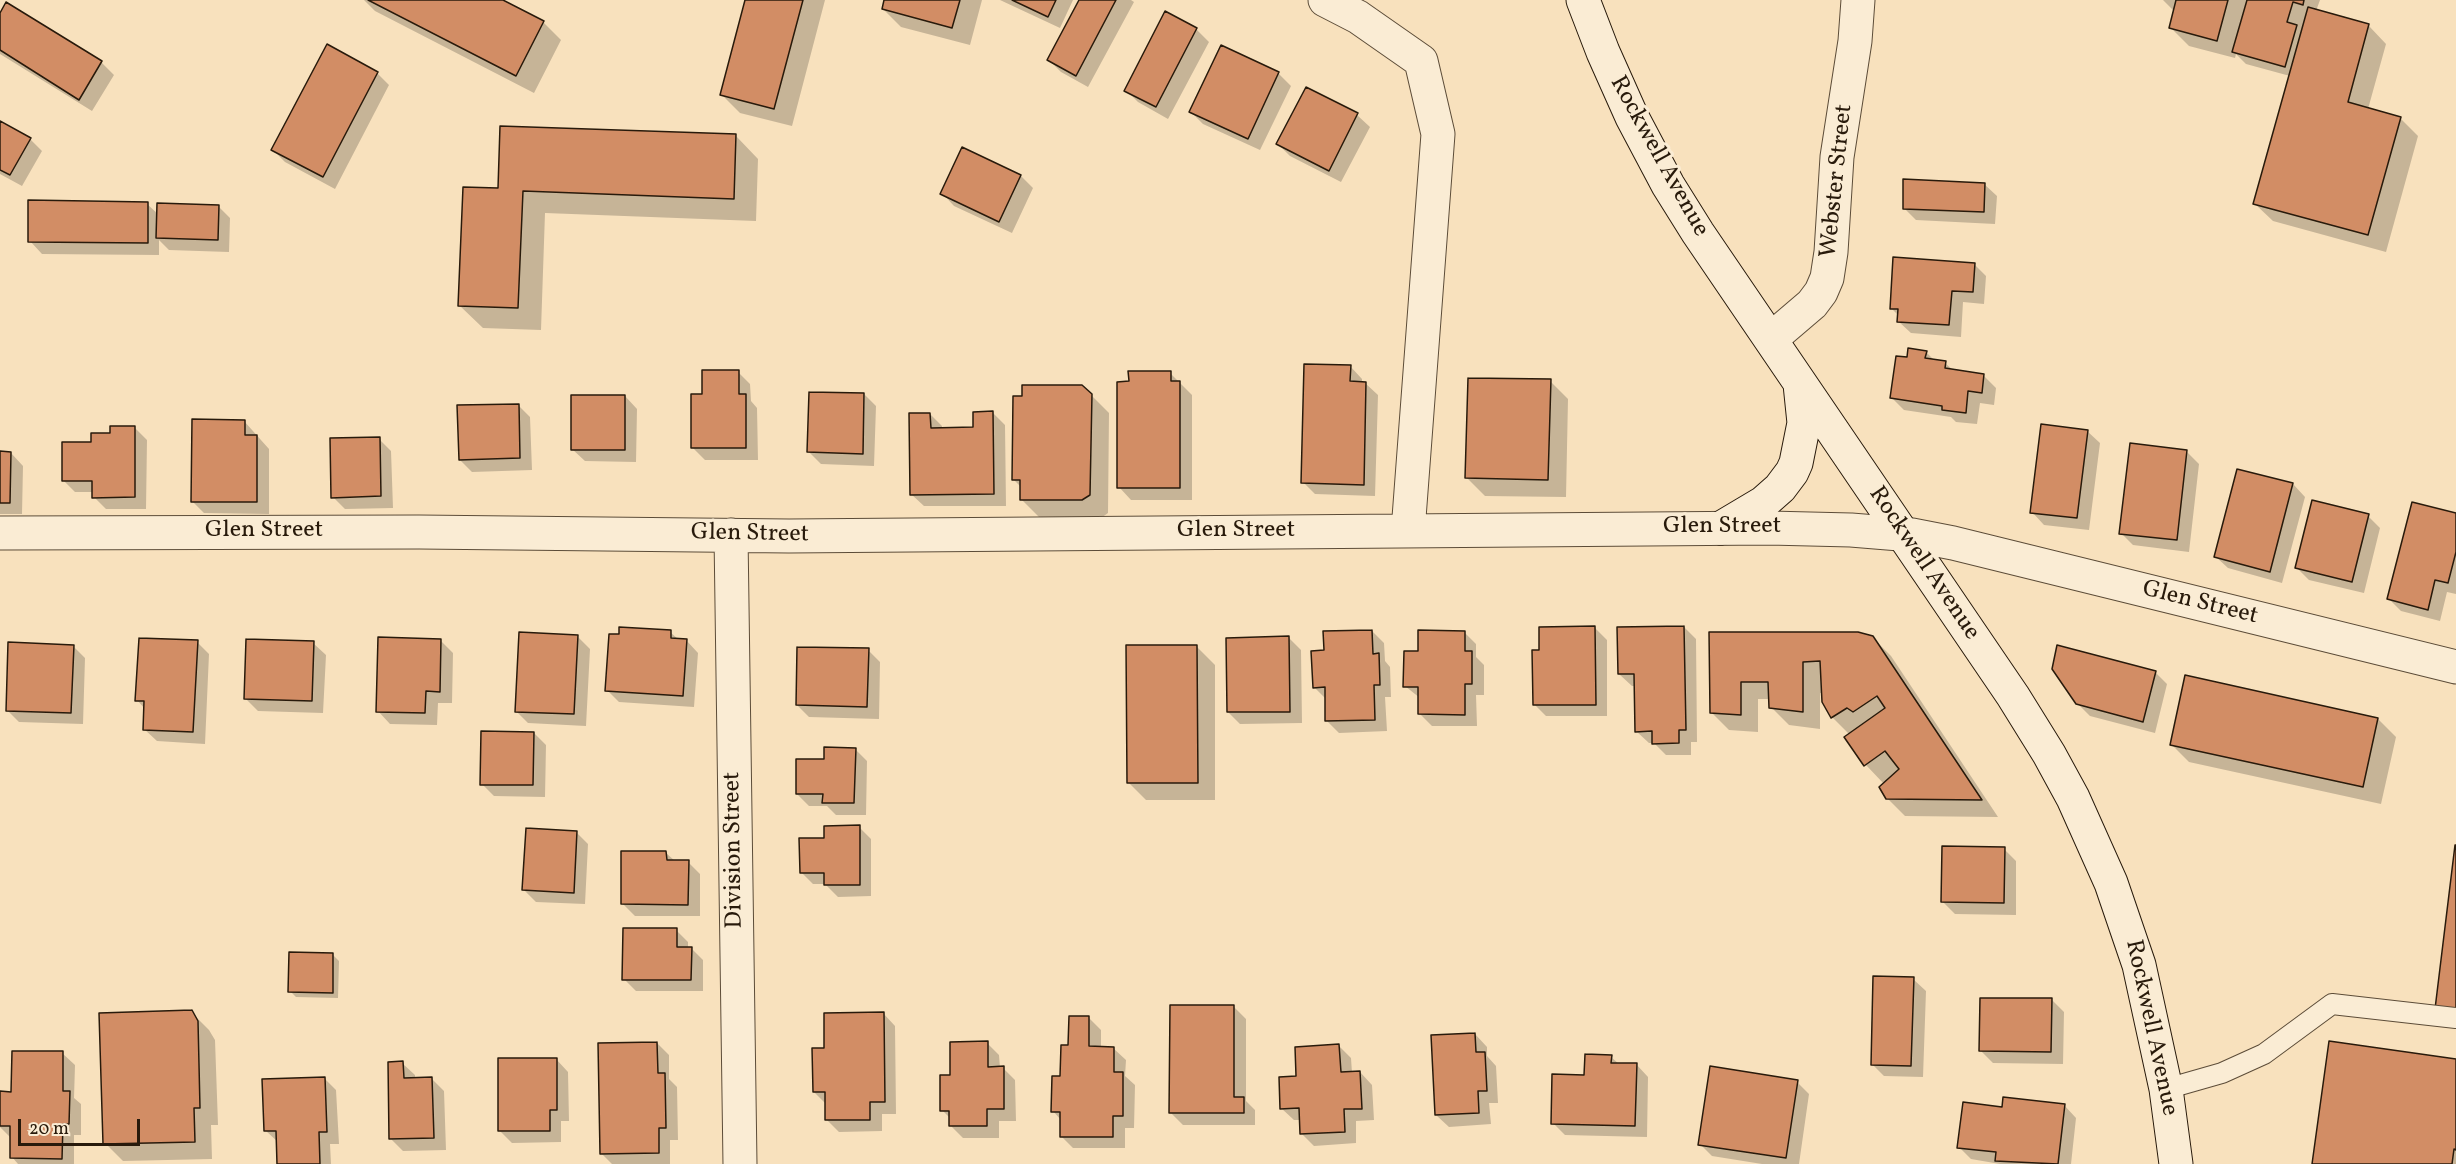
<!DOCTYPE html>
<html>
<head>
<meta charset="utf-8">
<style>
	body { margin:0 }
	#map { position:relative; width:2456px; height:1164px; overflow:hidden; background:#f8e1bd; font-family:Vollkorn,serif }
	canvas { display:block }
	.scale { position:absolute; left:18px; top:1119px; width:122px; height:27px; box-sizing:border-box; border:3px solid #281a0b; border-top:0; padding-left:8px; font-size:18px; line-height:21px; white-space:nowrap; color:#281a0b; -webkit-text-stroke:4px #faecd4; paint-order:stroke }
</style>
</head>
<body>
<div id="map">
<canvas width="2456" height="1164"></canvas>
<div class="scale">20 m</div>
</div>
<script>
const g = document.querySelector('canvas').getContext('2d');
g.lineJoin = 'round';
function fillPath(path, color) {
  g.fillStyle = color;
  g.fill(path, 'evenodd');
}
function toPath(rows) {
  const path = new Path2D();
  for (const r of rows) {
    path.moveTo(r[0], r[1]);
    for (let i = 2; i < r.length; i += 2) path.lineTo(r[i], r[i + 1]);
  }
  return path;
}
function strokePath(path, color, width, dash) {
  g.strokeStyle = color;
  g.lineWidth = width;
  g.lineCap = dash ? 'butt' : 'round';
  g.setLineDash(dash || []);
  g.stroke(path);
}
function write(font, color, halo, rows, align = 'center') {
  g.font = font + ' Vollkorn,serif';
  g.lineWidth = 6;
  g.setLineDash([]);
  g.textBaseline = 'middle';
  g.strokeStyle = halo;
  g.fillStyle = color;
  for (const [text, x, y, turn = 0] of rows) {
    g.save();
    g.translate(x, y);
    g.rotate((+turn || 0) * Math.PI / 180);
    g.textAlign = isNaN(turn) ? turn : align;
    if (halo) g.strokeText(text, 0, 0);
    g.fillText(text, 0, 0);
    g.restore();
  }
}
fillPath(toPath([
	[364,0,500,0,543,22,561,40,534,93,375,11],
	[746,0,825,0,792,126,740,113,722,95],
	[886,0,982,0,970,45,901,27,883,9],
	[1000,0,1073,0,1060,28],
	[1081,0,1131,0,1134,2,1088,87,1061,72,1049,60],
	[2163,0,2320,0,2316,11,2369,26,2386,44,2368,109,2400,118,2418,136,2386,252,2273,221,2255,204,2290,76,2246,64,2236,54,2235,58,2189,46,2171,28,2175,12],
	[7,4,101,62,114,75,92,111,0,54,0,16],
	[1166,13,1196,29,1209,42,1168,119,1138,102,1126,90],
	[1222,47,1279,74,1291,86,1260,150,1203,124,1191,112],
	[377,73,389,85,335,189,285,162,273,150],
	[1307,89,1357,115,1370,127,1341,182,1290,156,1278,144],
	[0,122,30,139,42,151,22,186,0,174],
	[736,136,758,159,756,221,545,213,541,330,483,328,460,306,499,190],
	[1021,176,1033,188,1012,233,954,206,942,193],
	[1984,184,1997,196,1995,224,1916,220,1904,208],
	[147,204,158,214,218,206,230,218,229,252,169,250,159,240,159,255,42,254,30,241],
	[1974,264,1986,276,1984,304,1963,302,1961,337,1911,333,1898,321,1899,316,1891,308],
	[1926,352,1935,361,1945,363,1954,371,1984,376,1996,388,1994,405,1980,403,1977,424,1956,422,1951,417,1904,410,1892,398,1908,359],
	[1350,366,1362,379,1362,383,1365,383,1378,395,1375,496,1315,494,1303,482],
	[738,372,750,384,751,401,757,408,758,460,705,460,693,448,704,396],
	[1170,373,1192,395,1192,500,1131,500,1119,487,1130,383],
	[1550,381,1568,399,1566,497,1485,496,1467,478],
	[864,394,876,406,874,466,821,464,809,452],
	[1091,395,1109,413,1108,513,1101,518,1039,517,1021,499,1021,487,1013,479],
	[625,396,637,409,636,462,585,461,572,449],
	[518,405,530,417,532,470,472,472,460,460],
	[993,413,1005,425,1006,506,924,506,911,494,930,414,942,426,942,429,975,429],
	[244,421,269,449,269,514,204,513,192,501],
	[134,427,147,440,146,509,106,509,94,497,94,492,75,492,63,480,93,444],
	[2087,431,2100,443,2089,530,2044,525,2032,512],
	[379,439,391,451,393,508,345,509,333,497],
	[2187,452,2199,464,2189,552,2133,545,2121,533],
	[0,453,11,453,23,466,22,514,0,514],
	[2293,484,2305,497,2282,583,2228,568,2215,556],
	[2456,515,2456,594,2447,592,2440,621,2401,611,2389,599],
	[2368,516,2380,528,2364,593,2309,580,2296,567],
	[1594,627,1607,640,1607,716,1546,716,1534,704,1540,651],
	[1684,627,1696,639,1697,742,1691,742,1691,755,1666,755,1654,743,1649,743,1636,731,1636,686,1632,686,1619,674],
	[1372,631,1384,643,1385,661,1390,667,1391,697,1385,697,1387,731,1339,733,1327,721,1327,700,1314,687,1325,651],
	[670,632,679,640,686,640,698,653,694,707,619,702,607,690],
	[1464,632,1476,644,1476,657,1484,665,1484,695,1476,695,1477,726,1432,726,1420,714,1420,698,1405,686,1420,653],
	[1710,633,1872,637,1891,656,1998,817,1905,816,1887,798,1884,784,1866,765,1846,737,1850,735,1832,717,1823,693,1820,693,1820,729,1789,725,1771,707,1770,699,1758,699,1758,732,1729,730,1711,712],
	[577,636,590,649,586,726,528,723,516,711],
	[1289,638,1301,650,1302,723,1240,724,1228,712],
	[441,641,453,653,452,703,438,703,437,725,390,724,378,711],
	[197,642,209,654,205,744,157,741,144,729,145,709,137,700],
	[313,643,326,655,323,713,258,711,246,699],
	[73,646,85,658,83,724,19,722,7,710],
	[1197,647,1215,665,1215,800,1146,800,1128,782],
	[868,650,880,662,879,719,809,717,797,705],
	[2155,672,2167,684,2155,733,2090,716,2077,703],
	[2378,719,2396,737,2381,804,2189,762,2171,744],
	[534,733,546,745,545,797,494,796,482,784],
	[855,749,867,761,866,815,836,815,827,806,809,806,797,794,825,760],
	[859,827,871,839,871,896,838,897,825,884,813,884,801,872,825,839],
	[576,832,588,844,585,904,536,902,524,890],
	[2004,849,2016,861,2016,915,1955,914,1943,902],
	[666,853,675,861,688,862,700,874,700,916,635,916,622,903],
	[676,930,688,942,688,948,691,948,703,960,703,991,636,991,624,979],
	[333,955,339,961,338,998,296,997,290,991],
	[1913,979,1926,991,1923,1077,1884,1076,1872,1064],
	[2052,1000,2064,1012,2063,1064,1993,1063,1981,1051],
	[1234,1007,1246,1019,1246,1101,1255,1110,1255,1125,1183,1125,1171,1113],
	[191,1012,209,1030,215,1040,218,1125,211,1125,212,1159,123,1161,105,1143],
	[883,1013,895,1026,896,1114,882,1114,882,1131,839,1132,827,1120,827,1105,814,1092,826,1049],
	[1088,1017,1101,1030,1101,1048,1113,1048,1126,1060,1125,1076,1135,1085,1134,1128,1125,1128,1125,1148,1073,1148,1061,1136,1061,1120,1053,1111,1062,1078],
	[1475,1034,1487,1047,1487,1056,1496,1066,1498,1103,1489,1103,1491,1124,1449,1127,1436,1115],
	[657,1043,669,1055,669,1079,677,1087,678,1140,670,1140,670,1164,612,1164,601,1153],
	[987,1043,999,1055,1000,1068,1003,1068,1015,1080,1016,1121,999,1121,999,1138,963,1138,951,1126,951,1119,942,1110,952,1077],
	[1339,1046,1351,1058,1352,1073,1360,1072,1372,1085,1374,1120,1356,1121,1356,1143,1314,1146,1302,1134,1301,1120,1294,1120,1281,1108,1298,1077],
	[62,1053,75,1065,74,1098,81,1104,81,1135,74,1135,74,1164,18,1164,12,1157,11,1138,0,1127,0,1093,13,1093],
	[1611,1057,1619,1064,1636,1064,1648,1077,1647,1137,1565,1135,1553,1123,1585,1076],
	[556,1059,568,1072,569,1121,561,1121,561,1142,512,1143,500,1131],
	[2456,1061,2456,1164,2313,1164],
	[402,1063,415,1075,415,1079,432,1079,444,1091,446,1150,403,1151,391,1139],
	[324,1078,336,1090,339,1144,330,1144,331,1164,278,1164,278,1142,266,1131],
	[1797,1082,1809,1094,1799,1164,1762,1164,1712,1156,1700,1144],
	[2064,1105,2076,1118,2071,1164,2000,1164,1971,1159,1959,1147]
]), '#0003');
const building = toPath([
	[368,0,503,0,544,21,516,76,368,0],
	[745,0,803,0,774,109,720,95,745,0],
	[884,0,960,0,952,28,882,9,884,0],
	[1012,0,1056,0,1048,17,1012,0],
	[1079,0,1116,0,1076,76,1047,60,1079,0],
	[2176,0,2228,0,2217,41,2169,28,2176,0],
	[2247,0,2304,0,2303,5,2293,2,2287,22,2297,25,2285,67,2232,52,2247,0],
	[6,2,102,61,79,100,0,50,0,13,6,2],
	[2308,7,2369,24,2348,102,2401,117,2368,235,2253,204,2308,7],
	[1165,11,1197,28,1156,107,1124,91,1165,11],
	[327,44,378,72,323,177,271,150,327,44],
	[1221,45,1279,72,1248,139,1189,112,1221,45],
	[1306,87,1358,113,1329,171,1276,144,1306,87],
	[0,121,31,138,10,175,0,170,0,121],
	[500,126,736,134,734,199,523,191,518,308,458,306,463,187,498,188,500,126],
	[962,147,1021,175,999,222,940,194,962,147],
	[1903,179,1985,183,1984,212,1903,209,1903,179],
	[28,200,148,202,148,243,28,242,28,200],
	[157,203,219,205,218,240,156,238,157,203],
	[1893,257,1975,263,1973,292,1952,291,1949,325,1897,322,1898,309,1890,309,1893,257],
	[1908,348,1927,351,1925,358,1946,361,1945,368,1984,374,1982,393,1968,391,1966,413,1942,410,1942,406,1890,398,1896,356,1907,357,1908,348],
	[1304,364,1351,365,1350,381,1366,382,1364,485,1301,483,1304,364],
	[702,370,739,370,739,394,746,394,746,448,691,448,691,394,702,394,702,370],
	[1128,371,1171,371,1171,381,1180,381,1180,488,1117,488,1117,382,1129,381,1128,371],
	[1468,378,1551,379,1548,480,1465,478,1468,378],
	[1022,385,1082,385,1092,394,1090,495,1082,500,1020,500,1020,480,1012,480,1013,396,1022,396,1022,385],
	[809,392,864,393,863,454,807,452,809,392],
	[571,395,625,395,625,450,571,450,571,395],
	[519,404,520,458,459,460,457,405,519,404],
	[993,411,994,494,910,495,909,413,930,413,931,428,973,427,973,412,993,411],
	[192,419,245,420,245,435,257,435,257,502,191,502,192,419],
	[2041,424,2088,430,2077,518,2030,513,2041,424],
	[110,426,135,426,135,497,92,498,92,481,62,481,62,442,91,442,91,433,110,433,110,426],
	[380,437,381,496,331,498,330,438,380,437],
	[2130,443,2187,450,2177,540,2119,534,2130,443],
	[0,451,11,452,10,503,0,503,0,451],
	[2237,469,2293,483,2270,572,2214,557,2237,469],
	[2312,500,2369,514,2352,582,2295,568,2312,500],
	[2412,502,2456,513,2456,552,2448,583,2435,580,2428,610,2387,599,2412,502],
	[1595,626,1596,705,1533,705,1532,650,1539,650,1539,627,1595,626],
	[1684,626,1686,730,1679,730,1679,743,1652,744,1652,731,1635,732,1634,674,1618,674,1617,627,1684,626],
	[619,627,671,630,671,638,687,639,683,696,605,691,609,634,619,634,619,627],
	[1372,630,1373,654,1379,653,1380,685,1374,685,1375,720,1325,721,1325,687,1313,688,1311,651,1324,650,1323,631,1372,630],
	[1418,630,1465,631,1465,651,1472,651,1472,684,1465,684,1465,715,1418,714,1418,687,1403,687,1404,651,1418,651,1418,630],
	[519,632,578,635,574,714,515,712,519,632],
	[1709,632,1858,632,1873,636,1982,800,1886,799,1879,787,1899,769,1885,751,1864,766,1844,737,1885,708,1877,696,1853,712,1847,708,1831,718,1822,702,1820,661,1803,662,1803,712,1769,708,1768,682,1741,682,1741,715,1710,713,1709,632],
	[1289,636,1290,712,1227,712,1226,638,1289,636],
	[378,637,441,639,440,692,426,691,425,713,376,712,378,637],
	[139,638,198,640,193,732,143,730,144,701,135,701,139,638],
	[246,639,314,641,312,701,244,699,246,639],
	[8,642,74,645,71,713,6,711,8,642],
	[1126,645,1197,645,1198,783,1127,783,1126,645],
	[2057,645,2156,671,2143,722,2076,704,2052,669,2057,645],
	[797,647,869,648,867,707,796,705,797,647],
	[2185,675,2378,718,2363,787,2170,745,2185,675],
	[481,731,534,732,533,785,480,785,481,731],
	[824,747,856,748,854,803,822,803,823,794,796,794,796,759,824,759,824,747],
	[860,825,860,885,824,885,824,873,800,873,799,838,824,838,824,826,860,825],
	[526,828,577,831,574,893,522,890,526,828],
	[2455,845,2456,845,2456,1011,2435,1009,2455,845],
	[1942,846,2005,847,2004,903,1941,902,1942,846],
	[621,851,666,851,667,860,689,860,688,905,621,904,621,851],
	[623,928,677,928,677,947,692,947,691,980,622,980,623,928],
	[289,952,333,953,333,993,288,992,289,952],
	[1873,976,1914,977,1911,1066,1871,1065,1873,976],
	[1980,998,2052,998,2051,1052,1979,1051,1980,998],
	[1170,1005,1234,1005,1234,1097,1244,1097,1244,1113,1169,1113,1170,1005],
	[192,1010,198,1021,200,1108,194,1108,195,1142,103,1144,99,1013,192,1010],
	[884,1012,885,1102,870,1102,870,1120,825,1120,825,1092,813,1092,812,1048,824,1048,824,1013,884,1012],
	[1069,1016,1089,1016,1089,1046,1114,1047,1114,1072,1123,1072,1123,1116,1113,1116,1113,1137,1060,1137,1060,1112,1051,1112,1052,1076,1060,1076,1061,1045,1068,1045,1069,1016],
	[1475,1033,1476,1052,1485,1052,1487,1091,1478,1091,1479,1113,1435,1115,1431,1035,1475,1033],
	[988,1041,988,1067,1004,1066,1004,1109,987,1109,987,1126,949,1126,949,1111,940,1111,940,1075,950,1075,950,1042,988,1041],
	[2329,1041,2456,1059,2456,1150,2454,1149,2452,1164,2312,1164,2329,1041],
	[657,1042,658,1073,665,1073,666,1128,659,1128,659,1153,600,1154,598,1043,657,1042],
	[1339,1044,1341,1072,1360,1071,1362,1109,1344,1109,1345,1132,1300,1134,1299,1108,1280,1109,1279,1077,1296,1076,1295,1047,1339,1044],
	[12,1051,63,1051,63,1091,70,1091,69,1124,63,1124,62,1159,10,1158,10,1126,0,1126,0,1091,11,1092,12,1051],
	[1585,1054,1612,1055,1611,1063,1637,1063,1635,1126,1551,1124,1552,1074,1584,1075,1585,1054],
	[498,1058,557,1058,557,1110,550,1110,550,1131,498,1131,498,1058],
	[403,1061,404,1078,432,1077,434,1138,389,1139,388,1062,403,1061],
	[1710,1066,1798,1080,1786,1158,1698,1145,1710,1066],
	[325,1077,327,1132,319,1132,320,1164,277,1164,276,1131,264,1131,262,1079,325,1077],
	[2003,1097,2065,1104,2058,1164,1995,1161,1996,1152,1957,1148,1963,1102,2002,1107,2003,1097]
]);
fillPath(building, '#d28d65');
strokePath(building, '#281a0b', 1.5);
const lane = toPath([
	[2166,1089,2222,1073,2264,1054,2332,1004,2456,1018]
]);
const street = toPath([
	[1325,0,1358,17,1421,61,1438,134,1408,531],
	[1771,339,1812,304,1821,292,1827,278,1831,252,1837,157,1855,41,1858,0],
	[0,533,419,532,789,536,1769,528,1851,530,1912,535,1953,543,2456,667],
	[731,535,740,1164]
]);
const secondary = toPath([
	[1583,0,1603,52,1632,117,1668,185,1698,233,2013,696,2049,754,2073,798,2111,883,2139,965,2166,1089,2176,1164],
	[1721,528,1763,503,1780,488,1792,472,1796,463,1804,423,1800,384]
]);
strokePath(lane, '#5c4c38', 22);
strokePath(street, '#5c4c38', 35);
strokePath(secondary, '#281a0b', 35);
strokePath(lane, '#faecd4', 20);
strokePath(street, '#faecd4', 33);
strokePath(secondary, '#faecd4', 33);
write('24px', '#281a0b', '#faecd4', [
	["Rockwell Avenue",1658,157,61],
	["Webster Street",1838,181,-84],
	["Glen Street",1722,528],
	["Glen Street",264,532],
	["Glen Street",1236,532],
	["Glen Street",750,535,1],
	["Rockwell Avenue",1923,564,56],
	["Glen Street",2200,604,14],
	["Division Street",735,850,-91],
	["Rockwell Avenue",2150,1028,78]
]);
</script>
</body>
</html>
